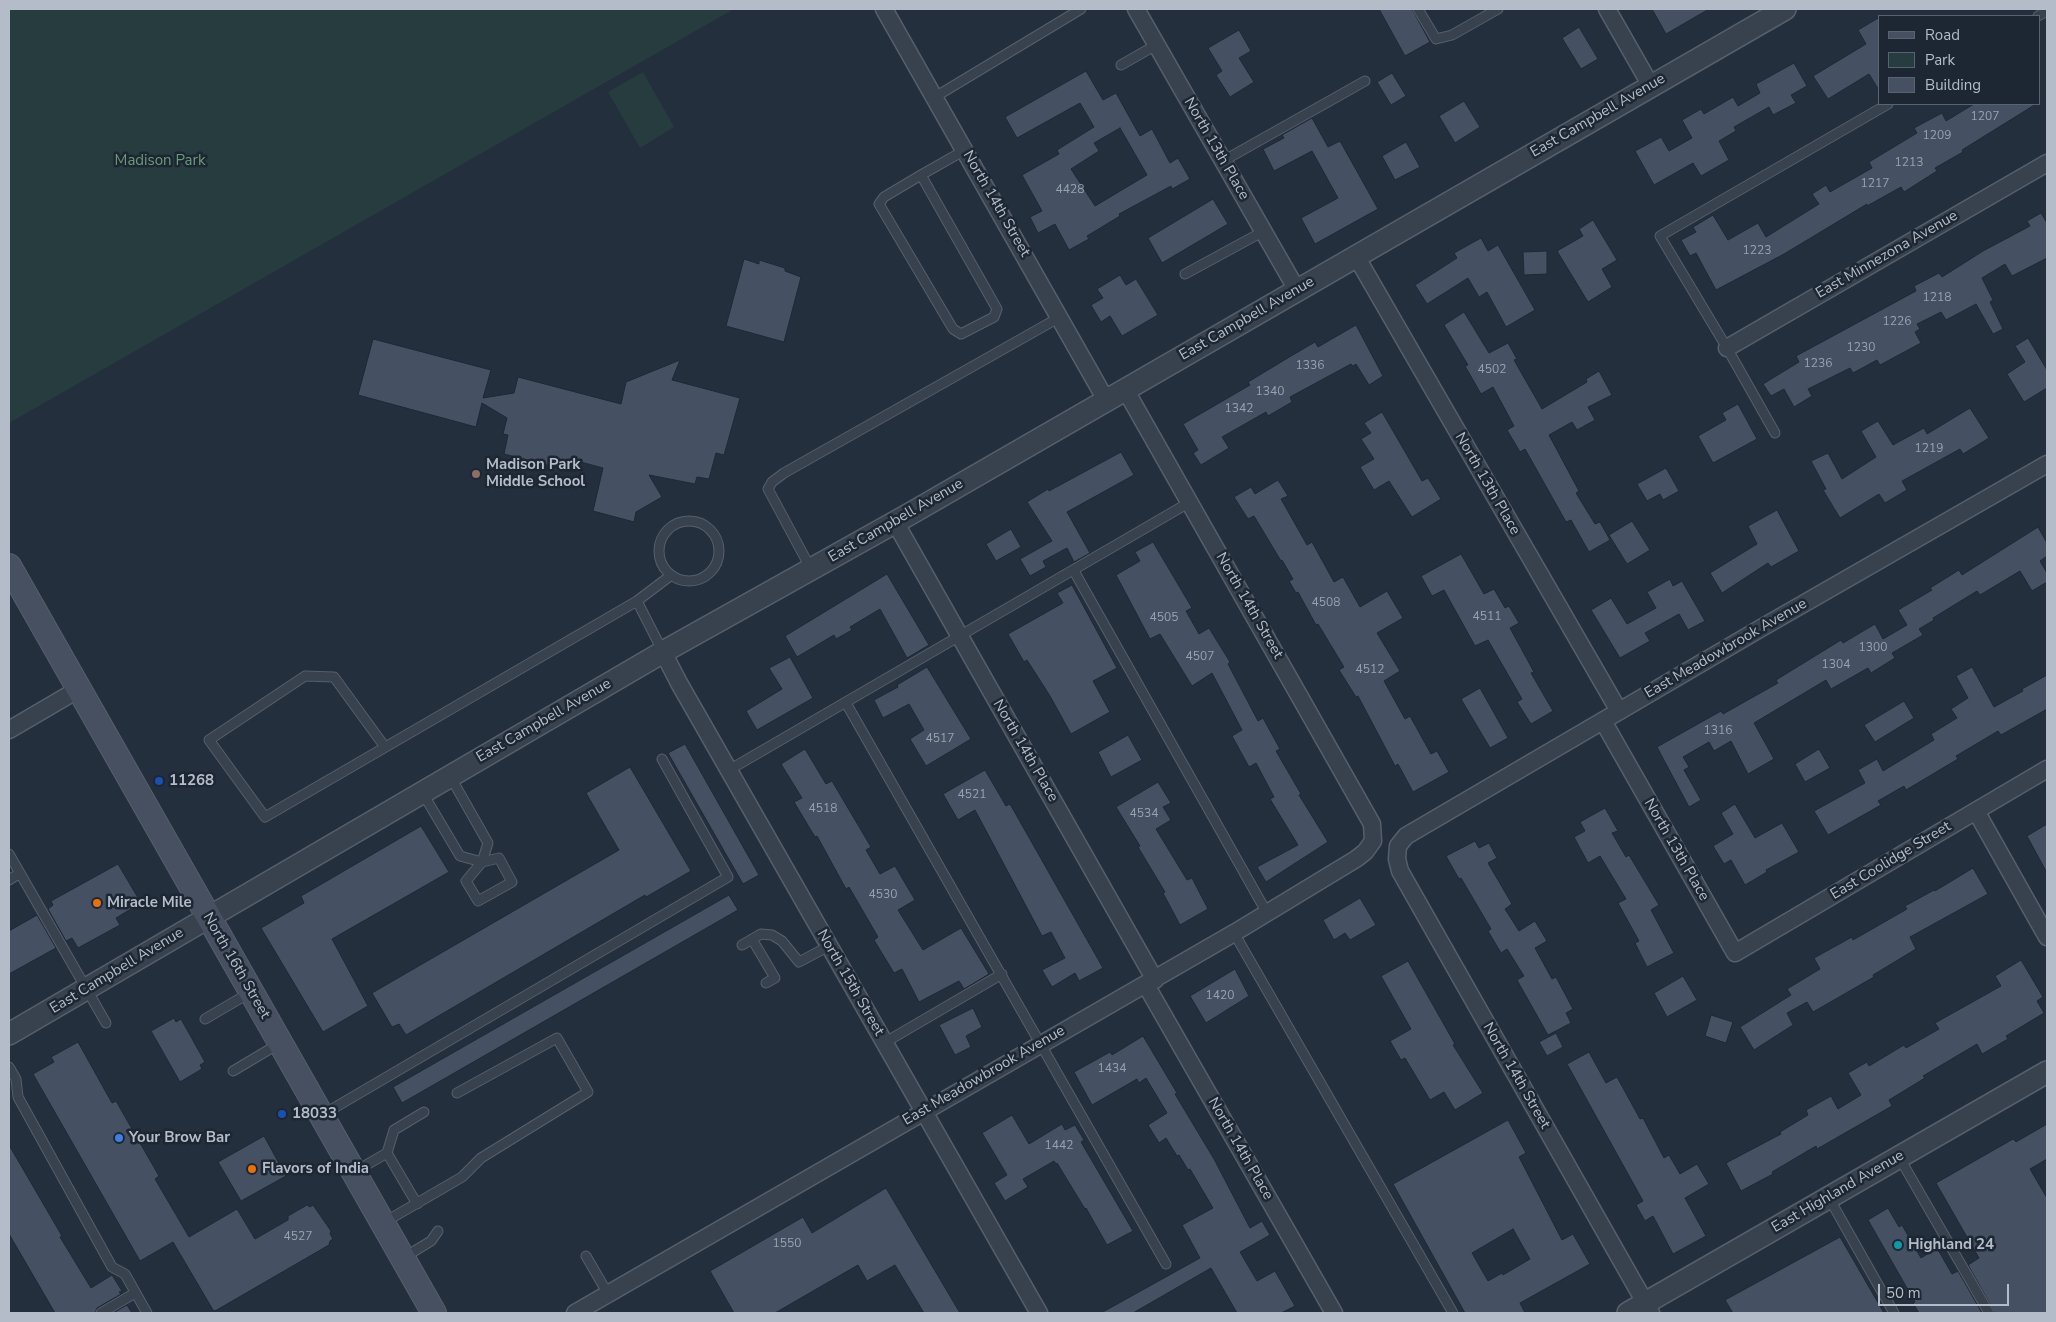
<!DOCTYPE html>
<html>
<head>
<meta charset="utf-8">
<style>
	body { margin:0 }
	#map { position:relative; width:2056px; height:1322px; overflow:hidden; background:#242f3e; font-family:"Nunito Sans",sans-serif }
	canvas { display:block }
	.frame { position:absolute; inset:0; border:10px solid #b4bcc9; pointer-events:none }
	.legend { position:absolute; left:1878px; top:15px; width:162px; height:90px; box-sizing:border-box; background:#1d2633; border:1px solid #59626f; margin:0; padding:6px 9px; list-style:none; font-size:15px; color:#b4bcc9 }
	.legend li { display:flex; align-items:center; gap:10px; height:25px }
	.legend b { width:25px; border:1px solid #59626f }
	.scale { position:absolute; left:1878px; top:1284px; width:131px; height:22px; box-sizing:border-box; border:2px solid #b4bcc9; border-top:0; padding-left:6px; font-size:15px; line-height:18px; white-space:nowrap; color:#b4bcc9; -webkit-text-stroke:4px #1d2633; paint-order:stroke }
</style>
</head>
<body>
<div id="map">
<canvas width="2056" height="1322"></canvas>
<div class="frame"></div>
<ul class="legend">
<li><b style="height:6px;background:#465061"></b>Road</li>
<li><b style="height:14px;background:#263c3f"></b>Park</li>
<li><b style="height:14px;background:#455162"></b>Building</li>
</ul>
<div class="scale">50 m</div>
</div>
<script>
const g = document.querySelector('canvas').getContext('2d');
g.lineJoin = 'round';
function fillPath(path, color) {
  g.fillStyle = color;
  g.fill(path, 'evenodd');
}
function toPath(rows) {
  const path = new Path2D();
  for (const r of rows) {
    if (r.length === 3) {
      path.moveTo(r[0] + r[2], r[1]);
      path.arc(r[0], r[1], r[2], 0, 2 * Math.PI);
      continue;
    }
    path.moveTo(r[0], r[1]);
    for (let i = 2; i < r.length; i += 2) path.lineTo(r[i], r[i + 1]);
  }
  return path;
}
function strokePath(path, color, width, dash) {
  g.strokeStyle = color;
  g.lineWidth = width;
  g.lineCap = dash ? 'butt' : 'round';
  g.setLineDash(dash || []);
  g.stroke(path);
}
function write(font, color, halo, rows, align = 'center') {
  g.font = font + ' "Nunito Sans",sans-serif';
  g.lineWidth = 5;
  g.setLineDash([]);
  g.textBaseline = 'middle';
  g.strokeStyle = halo;
  g.fillStyle = color;
  for (const [text, x, y, turn = 0] of rows) {
    g.save();
    g.translate(x, y);
    g.rotate((+turn || 0) * Math.PI / 180);
    g.textAlign = isNaN(turn) ? turn : align;
    if (halo) g.strokeText(text, 0, 0);
    g.fillText(text, 0, 0);
    g.restore();
  }
}
fillPath(toPath([
	[9,9,734,9,9,423],
	[643,72,674,127,640,148,608,92]
]), '#263c3f');
const building = toPath([
	[1379,9,1412,9,1430,42,1405,56,1379,9],
	[1652,9,1709,9,1666,34,1652,9],
	[1880,17,1880,92,1869,74,1828,99,1813,76,1866,44,1858,30,1880,17],
	[1579,27,1598,59,1581,69,1562,38,1579,27],
	[1239,30,1251,51,1239,58,1254,82,1230,97,1216,75,1222,71,1208,48,1239,30],
	[1794,63,1807,86,1791,95,1796,103,1773,115,1769,107,1734,127,1736,131,1719,141,1729,160,1701,176,1693,163,1654,185,1635,151,1661,137,1669,151,1692,138,1682,120,1701,109,1704,114,1733,97,1738,106,1760,93,1756,84,1794,63],
	[1086,71,1103,100,1116,93,1140,136,1152,129,1170,163,1178,158,1190,179,1172,189,1171,186,1119,214,1120,216,1087,236,1089,239,1069,250,1055,224,1038,233,1030,217,1042,211,1022,175,1059,154,1057,150,1094,127,1080,103,1017,138,1005,117,1086,71],
	[1120,128,1147,175,1095,206,1071,169,1099,151,1094,143,1120,128],
	[1392,73,1406,96,1391,105,1377,82,1392,73],
	[1464,101,1480,127,1455,143,1439,116,1464,101],
	[1974,104,2036,104,1962,150,1963,152,1935,168,1937,171,1904,192,1901,187,1867,206,1867,204,1784,254,1716,290,1696,253,1690,256,1681,240,1696,232,1693,227,1713,215,1728,240,1758,223,1766,237,1819,204,1812,194,1826,185,1830,192,1872,168,1869,162,1917,133,1914,128,1942,113,1946,121,1974,104],
	[1312,118,1328,147,1340,141,1378,209,1315,244,1301,218,1338,198,1312,151,1274,171,1263,149,1284,138,1282,135,1312,118],
	[1406,142,1420,167,1395,180,1382,156,1406,142],
	[1213,199,1228,224,1162,263,1148,238,1213,199],
	[2041,213,2047,223,2047,258,2012,276,2005,264,1982,278,1993,300,1990,302,2003,329,1993,334,1976,304,1946,320,1941,312,1917,324,1920,329,1915,332,1921,343,1880,365,1877,360,1853,373,1850,368,1808,389,1812,396,1794,407,1784,389,1771,396,1763,384,1799,362,1796,356,1916,291,1914,286,1939,273,1942,277,1983,251,2030,226,2027,221,2041,213],
	[1593,220,1617,260,1602,269,1612,287,1588,302,1557,251,1583,236,1579,229,1593,220],
	[1481,238,1488,251,1498,245,1535,310,1506,327,1487,292,1479,297,1468,278,1427,304,1415,285,1457,258,1454,253,1481,238],
	[1547,251,1547,274,1524,275,1523,252,1547,251],
	[744,259,759,264,759,260,785,268,785,271,801,277,784,342,726,326,744,259],
	[1120,275,1126,285,1136,279,1158,315,1122,336,1110,316,1101,322,1091,305,1103,298,1097,289,1120,275],
	[1464,312,1489,353,1508,343,1517,359,1514,360,1542,409,1587,382,1586,379,1599,371,1612,395,1588,407,1595,420,1577,430,1572,422,1549,435,1579,491,1576,493,1595,524,1600,522,1610,540,1589,552,1571,520,1566,522,1525,449,1520,452,1507,430,1514,426,1493,387,1481,394,1465,366,1468,365,1444,325,1464,312],
	[1356,325,1383,376,1369,385,1356,364,1353,366,1351,364,1290,397,1292,402,1268,416,1266,412,1222,437,1229,448,1201,465,1193,453,1198,450,1183,424,1250,385,1248,382,1291,356,1315,342,1318,347,1356,325],
	[2028,338,2047,370,2047,388,2024,402,2007,374,2025,362,2015,346,2028,338],
	[373,339,491,370,483,398,514,393,518,377,621,404,626,382,680,360,672,380,740,398,724,455,716,453,709,479,697,477,695,484,649,475,662,497,636,512,634,522,593,511,603,468,577,461,574,472,504,454,508,435,503,434,507,418,482,403,476,427,358,395,373,339],
	[1738,404,1757,439,1713,463,1698,436,1726,420,1722,413,1738,404],
	[1970,408,1989,438,1963,454,1960,449,1902,481,1907,490,1885,503,1879,494,1840,518,1823,490,1826,489,1811,461,1828,453,1842,479,1876,457,1861,431,1878,421,1893,445,1924,428,1927,434,1970,408],
	[1382,412,1422,481,1428,478,1441,499,1412,517,1389,481,1374,490,1360,467,1374,459,1361,439,1371,433,1364,423,1382,412],
	[1121,452,1134,475,1067,512,1090,553,1074,562,1067,548,1043,561,1046,567,1030,576,1020,559,1052,541,1027,502,1048,489,1049,491,1121,452],
	[1666,468,1679,491,1663,500,1660,494,1647,501,1637,484,1666,468],
	[1278,480,1288,496,1281,499,1307,545,1312,542,1334,582,1343,577,1360,607,1387,591,1403,618,1377,633,1400,671,1384,681,1405,719,1410,716,1431,754,1437,751,1449,772,1413,792,1398,764,1395,766,1358,696,1356,697,1339,670,1344,667,1318,624,1316,625,1298,592,1296,593,1289,581,1293,579,1282,560,1281,561,1254,516,1248,519,1234,497,1251,487,1255,494,1278,480],
	[1777,510,1799,551,1771,567,1768,563,1722,593,1710,573,1757,544,1748,526,1777,510],
	[1632,521,1650,550,1627,564,1609,535,1632,521],
	[2038,527,2047,543,2047,556,2040,561,2047,573,2047,582,2032,591,2020,571,1980,595,1977,591,1933,618,1934,620,1919,629,1923,635,1892,653,1895,658,1871,673,1868,668,1831,689,1826,680,1754,723,1774,759,1748,774,1731,741,1714,751,1709,742,1683,757,1689,767,1684,770,1701,800,1689,807,1657,747,1721,711,1723,714,1778,683,1776,680,1841,640,1843,643,1875,624,1883,639,1907,625,1898,610,1932,590,1930,588,1959,570,1962,575,2038,527],
	[1011,529,1021,547,996,561,986,544,1011,529],
	[1153,542,1192,608,1186,611,1199,634,1209,628,1230,662,1228,664,1258,721,1263,718,1280,749,1276,751,1301,794,1299,795,1328,842,1266,882,1257,867,1298,845,1270,799,1274,797,1256,763,1249,767,1232,736,1242,730,1212,673,1192,686,1160,634,1150,639,1116,575,1140,561,1135,552,1153,542],
	[1461,554,1484,594,1494,589,1505,608,1509,606,1519,623,1510,628,1534,672,1531,673,1553,711,1531,724,1517,702,1522,699,1488,640,1475,646,1444,590,1432,596,1421,576,1461,554],
	[887,574,929,645,907,658,880,609,850,627,852,630,836,639,834,635,797,657,785,636,887,574],
	[1670,579,1673,586,1682,581,1705,621,1688,630,1679,614,1645,633,1650,641,1620,658,1591,610,1611,598,1627,624,1656,608,1647,592,1670,579],
	[1072,585,1117,668,1093,681,1110,712,1071,734,1050,696,1027,660,1024,662,1008,634,1063,603,1057,593,1072,585],
	[790,657,813,698,757,730,746,711,782,689,769,668,790,657],
	[927,667,971,739,926,766,910,739,924,730,909,704,883,718,874,700,898,687,897,685,927,667],
	[1972,667,1994,707,2023,691,2022,689,2047,675,2047,709,2001,735,1998,731,1956,756,1958,759,1906,790,1904,786,1878,801,1881,805,1828,835,1814,811,1865,783,1858,770,1877,759,1883,771,1934,740,1931,734,1957,718,1951,709,1968,698,1956,676,1972,667],
	[1480,688,1508,738,1490,748,1461,699,1480,688],
	[1904,701,1914,718,1875,742,1864,725,1904,701],
	[1128,735,1142,760,1111,777,1098,752,1128,735],
	[685,744,759,875,743,884,668,753,685,744],
	[805,749,826,784,832,781,871,847,866,850,880,874,895,866,915,900,898,910,923,950,961,928,989,974,964,989,959,981,919,1002,902,969,894,973,874,940,878,937,849,887,846,889,817,836,815,837,794,802,802,798,781,764,805,749],
	[1819,749,1830,768,1805,782,1795,764,1819,749],
	[630,767,691,871,646,897,645,895,406,1035,399,1024,392,1027,372,993,619,850,586,793,630,767],
	[985,770,1006,806,1010,804,1103,968,1079,981,1075,973,1052,987,1042,970,1065,958,1051,932,1042,936,975,810,958,820,943,794,985,770],
	[1158,782,1171,803,1163,807,1171,820,1156,829,1187,880,1192,878,1208,909,1180,925,1163,893,1165,892,1138,847,1140,846,1116,807,1158,782],
	[1735,804,1755,838,1782,823,1799,852,1766,870,1767,872,1745,885,1731,860,1724,864,1713,846,1733,834,1721,813,1735,804],
	[1605,808,1618,831,1612,833,1626,857,1629,855,1659,905,1651,910,1674,953,1647,967,1635,943,1639,941,1618,903,1626,899,1600,856,1588,863,1574,837,1585,831,1580,822,1605,808],
	[2047,824,2047,873,2027,836,2047,824],
	[421,826,449,872,332,939,368,1006,323,1032,261,928,304,903,301,896,421,826],
	[1475,841,1479,848,1489,843,1497,858,1488,863,1512,904,1505,909,1519,931,1535,921,1547,941,1535,948,1552,979,1556,977,1573,1009,1566,1013,1571,1023,1548,1035,1517,980,1524,976,1507,949,1501,953,1488,931,1491,929,1461,878,1459,879,1446,856,1475,841],
	[118,864,141,903,116,918,120,925,78,948,72,938,66,941,48,909,53,905,51,901,118,864],
	[1973,868,1988,894,1910,937,1916,949,1873,975,1874,977,1813,1012,1807,1002,1787,1013,1793,1025,1754,1050,1740,1027,1791,995,1787,989,1820,969,1814,958,1852,937,1853,940,1907,909,1905,906,1934,890,1935,891,1973,868],
	[729,895,738,910,402,1103,393,1087,729,895],
	[1360,898,1376,925,1350,940,1345,933,1334,940,1323,920,1360,898],
	[37,915,56,948,9,974,9,931,37,915],
	[2021,960,2043,997,2037,1001,2044,1013,2006,1036,2008,1039,1982,1054,1977,1044,1923,1076,1925,1078,1889,1100,1892,1106,1817,1149,1816,1146,1772,1172,1773,1174,1741,1191,1726,1163,1781,1134,1780,1132,1808,1115,1806,1110,1831,1096,1838,1109,1861,1095,1848,1073,1867,1062,1869,1066,1904,1045,1906,1048,1939,1029,1935,1023,2001,986,1995,976,2021,960],
	[1408,961,1455,1044,1453,1045,1483,1093,1455,1110,1444,1092,1430,1100,1405,1058,1401,1060,1390,1041,1411,1029,1381,976,1408,961],
	[1235,969,1249,996,1206,1023,1190,996,1235,969],
	[1683,976,1697,1000,1667,1017,1654,993,1683,976],
	[973,1008,982,1027,966,1036,971,1047,955,1055,939,1025,973,1008],
	[1711,1015,1733,1022,1726,1043,1705,1036,1711,1015],
	[174,1018,176,1022,181,1019,205,1062,200,1065,202,1069,180,1082,151,1031,174,1018],
	[1556,1033,1563,1047,1547,1056,1539,1042,1556,1033],
	[1143,1036,1177,1093,1175,1094,1214,1159,1250,1228,1262,1221,1270,1235,1240,1252,1257,1281,1275,1271,1295,1306,1281,1313,1237,1313,1211,1268,1133,1313,1101,1313,1200,1258,1182,1225,1213,1208,1190,1169,1188,1170,1179,1155,1177,1156,1166,1138,1159,1143,1148,1125,1167,1113,1146,1078,1139,1083,1137,1079,1092,1105,1074,1072,1110,1052,1112,1055,1143,1036],
	[78,1042,112,1103,116,1101,159,1176,155,1179,189,1237,237,1209,255,1239,288,1220,288,1216,307,1205,310,1207,313,1205,331,1231,330,1234,333,1239,330,1241,329,1245,215,1311,213,1310,173,1242,140,1261,33,1074,54,1062,51,1057,78,1042],
	[1589,1052,1606,1083,1617,1077,1640,1119,1643,1118,1664,1158,1669,1155,1680,1174,1697,1164,1709,1184,1685,1198,1706,1236,1673,1254,1653,1216,1645,1221,1636,1205,1643,1201,1567,1064,1589,1052],
	[1012,1115,1029,1144,1062,1124,1065,1130,1075,1125,1084,1140,1081,1142,1133,1231,1107,1245,1086,1208,1085,1209,1057,1163,1056,1164,1054,1161,1023,1179,1028,1187,1005,1201,994,1183,1007,1175,982,1133,1012,1115],
	[1508,1120,1526,1153,1519,1157,1562,1240,1573,1234,1590,1264,1520,1303,1525,1313,1465,1313,1393,1184,1508,1120],
	[1513,1229,1530,1259,1503,1275,1502,1273,1488,1281,1472,1253,1513,1229],
	[2047,1124,2047,1159,2030,1169,2047,1198,2047,1313,1995,1313,1968,1265,1979,1258,1936,1183,2013,1139,2016,1142,2047,1124],
	[264,1136,286,1176,241,1201,218,1162,264,1136],
	[9,1145,62,1236,60,1237,91,1288,112,1275,122,1291,119,1292,121,1294,97,1308,95,1313,55,1313,9,1234,9,1145],
	[886,1188,960,1313,924,1313,895,1265,867,1281,858,1265,775,1313,734,1313,710,1271,803,1217,812,1233,886,1188],
	[1888,1208,1899,1227,1902,1225,1921,1258,1937,1248,1952,1274,1958,1271,1982,1313,1919,1313,1913,1303,1915,1302,1868,1220,1888,1208],
	[1840,1237,1884,1313,1733,1313,1725,1300,1840,1237],
	[127,1305,132,1313,113,1313,127,1305]
]);
fillPath(building, '#455162');
strokePath(building, '#1f2835', 1);
const service = toPath([
	[1418,9,1436,39,1452,35,1498,9],
	[2038,16,2047,11],
	[1121,65,1156,45],
	[935,97,1081,9],
	[1223,161,1365,81],
	[921,175,997,309,994,317,961,334,953,329,879,204,884,197,921,175,965,150],
	[1185,274,1264,231],
	[1775,433,1727,348,1660,236,1888,104],
	[689,551,30],
	[811,569,768,489,772,482,784,473,1060,317],
	[1074,571,1267,913],
	[637,601,663,652],
	[846,703,1166,1264],
	[385,747,334,677,305,676,209,740,265,817,637,601,670,576],
	[729,770,1190,502],
	[422,792,460,856,482,862,499,858,512,882,478,901,466,881,482,862,488,843,450,776],
	[9,854,106,1023],
	[9,880,20,873],
	[1234,933,1453,1313],
	[752,939,775,978,766,983],
	[742,945,761,934,772,935,782,941,799,962,829,946],
	[205,1019,251,992],
	[884,1043,1002,974],
	[9,1067,16,1079,18,1097,112,1267,125,1274,147,1313],
	[233,1071,280,1043],
	[322,1115,728,877,662,759],
	[387,1153,394,1130,424,1112],
	[1899,1157,1989,1313],
	[354,1172,387,1153,417,1204],
	[1829,1198,1894,1313],
	[383,1223,462,1177,481,1158,588,1092,557,1038,457,1093],
	[586,1256,608,1294],
	[403,1258,431,1241,438,1231],
	[101,1313,135,1293]
]);
const minor = toPath([
	[884,9,1106,400],
	[1136,9,1297,290],
	[1607,9,1651,86],
	[1356,256,1619,711],
	[1727,348,2047,163],
	[895,522,1155,980],
	[663,652,679,683,1039,1313],
	[1603,721,1735,953,2047,769],
	[9,730,79,689],
	[1976,811,2047,937],
	[1146,985,1334,1313],
	[575,1313,1234,933,1356,859,1365,852,1373,841,1372,824,1125,389],
	[1651,1313,1400,871,1397,859,1398,846,1406,836,1763,627,2047,464]
]);
const tertiary = toPath([
	[9,1034,663,652,908,515,1785,9],
	[1628,1313,2047,1072]
]);
const secondary = toPath([
	[9,566,434,1313]
]);
strokePath(service, '#565f6c', 11);
strokePath(minor, '#565f6c', 19);
strokePath(tertiary, '#565f6c', 24);
strokePath(secondary, '#565f6c', 26);
strokePath(service, '#38414e', 9);
strokePath(minor, '#38414e', 16);
strokePath(tertiary, '#38414e', 21);
strokePath(secondary, '#465061', 24);
for (const [x, y, r, color] of [
	[476,474,5,"#8d6e63"],
	[159,781,5,"#1a4fb4"],
	[97,903,5,"#e8710a"],
	[282,1114,5,"#1a4fb4"],
	[119,1138,5,"#3f7fe0"],
	[252,1169,5,"#e8710a"],
	[1898,1245,5,"#0f9aa8"]
]) {
  const dot = new Path2D();
  dot.arc(x, y, r, 0, 2 * Math.PI);
  g.fillStyle = color;
  g.fill(dot);
  strokePath(dot, '#1d2633', 2);
}
write('12px', '#98a1af', null, [
	["1207",1985,117],
	["1209",1937,136],
	["1213",1909,163],
	["1217",1875,184],
	["4428",1070,190],
	["1223",1757,251],
	["1218",1937,298],
	["1226",1897,322],
	["1230",1861,348],
	["1236",1818,364],
	["1336",1310,366],
	["4502",1492,370],
	["1340",1270,392],
	["1342",1239,409],
	["1219",1929,449],
	["4508",1326,603],
	["4511",1487,617],
	["4505",1164,618],
	["1300",1873,648],
	["4507",1200,657],
	["1304",1836,665],
	["4512",1370,670],
	["1316",1718,731],
	["4517",940,739],
	["4521",972,795],
	["4518",823,809],
	["4534",1144,814],
	["4530",883,895],
	["1420",1220,996],
	["1434",1112,1069],
	["1442",1059,1146],
	["4527",298,1237],
	["1550",787,1244]
]);
write('15px', '#b4bcc9', '#1d2633', [
	["East Campbell Avenue",1598,116,-30],
	["North 13th Place",1216,149,60],
	["North 14th Street",996,204,60],
	["East Minnezona Avenue",1887,255,-30],
	["East Campbell Avenue",1247,319,-30],
	["North 13th Place",1487,484,60],
	["East Campbell Avenue",896,521,-30],
	["North 14th Street",1249,606,60],
	["East Meadowbrook Avenue",1726,649,-30],
	["East Campbell Avenue",544,721,-30],
	["North 14th Place",1025,751,60],
	["North 13th Place",1676,850,60],
	["East Coolidge Street",1891,861,-31],
	["North 16th Street",236,966,60],
	["East Campbell Avenue",117,971,-31],
	["North 15th Street",850,983,60],
	["East Meadowbrook Avenue",984,1076,-30],
	["North 14th Street",1516,1076,60],
	["North 14th Place",1240,1149,60],
	["East Highland Avenue",1838,1192,-30]
]);
write('15px', '#6b9a76', '#1d2633', [
	["Madison Park",160,161]
]);
write('bold 15px', '#b4bcc9', '#1d2633', [
	["Madison Park",486,465],
	["Middle School",486,482],
	["11268",169,781],
	["Miracle Mile",107,903],
	["18033",292,1114],
	["Your Brow Bar",129,1138],
	["Flavors of India",262,1169],
	["Highland 24",1908,1245]
], 'left');
</script>
</body>
</html>
